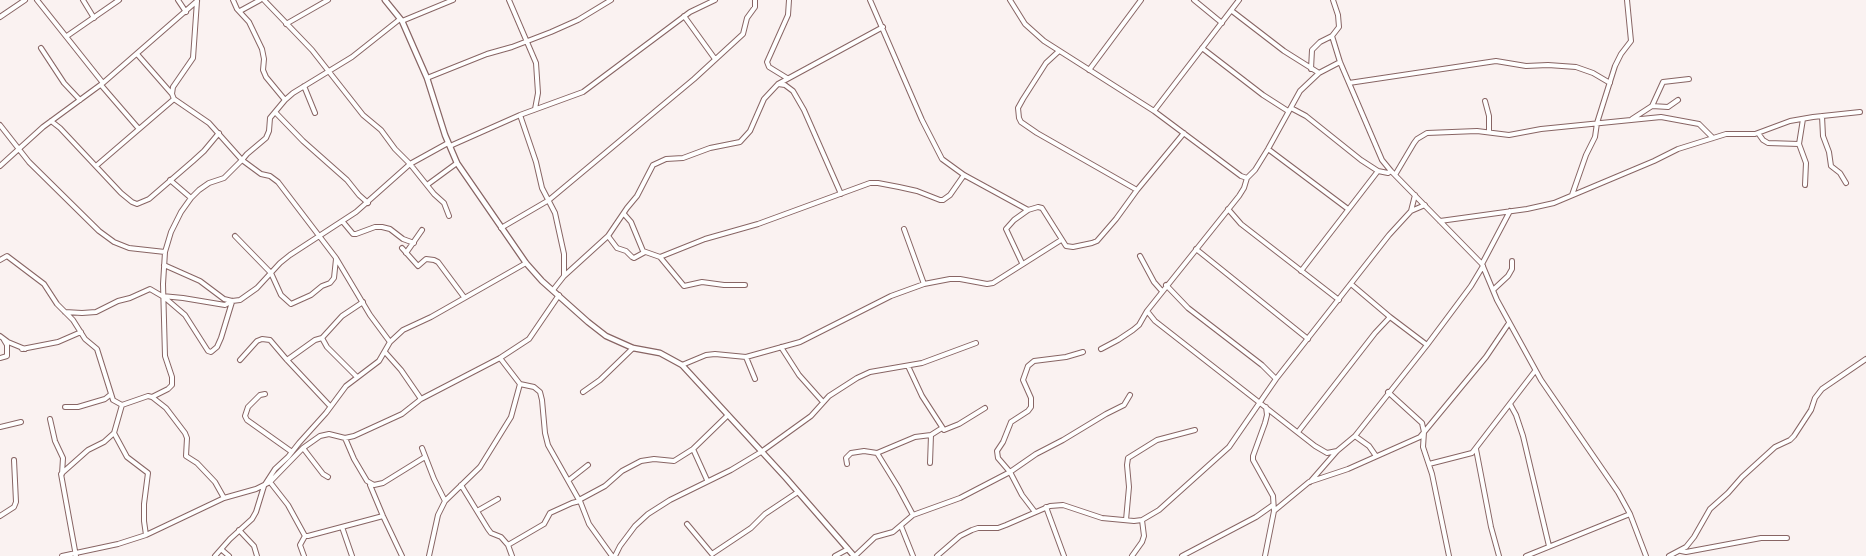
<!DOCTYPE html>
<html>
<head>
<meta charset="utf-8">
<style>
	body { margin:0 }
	canvas { display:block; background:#faf2f1 }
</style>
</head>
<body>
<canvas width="1866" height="556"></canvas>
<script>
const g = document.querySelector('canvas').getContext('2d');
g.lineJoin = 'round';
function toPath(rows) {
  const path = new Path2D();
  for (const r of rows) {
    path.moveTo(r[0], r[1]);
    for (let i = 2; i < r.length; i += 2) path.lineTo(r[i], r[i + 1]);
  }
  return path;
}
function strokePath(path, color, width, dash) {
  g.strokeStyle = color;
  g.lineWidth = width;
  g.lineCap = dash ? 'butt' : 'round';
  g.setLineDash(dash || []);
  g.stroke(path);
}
const minor = toPath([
	[37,0,103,83],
	[83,0,94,18],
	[178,0,186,12],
	[233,0,237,9,249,22,262,49,264,59,263,70,266,77,285,100],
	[264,0,312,50,363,115,381,130,395,149,410,164,434,194,444,203,449,216],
	[509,0,536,63,538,93,535,109],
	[870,0,922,120,942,159,964,175,1028,210],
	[1010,0,1025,24,1044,41,1154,111,1241,176,1247,178,1255,170,1268,149,1300,91,1319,73,1340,62],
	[1194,0,1222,23],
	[1333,0,1338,15,1339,27,1332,36,1340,62,1382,160,1391,171,1482,264,1497,300,1541,380,1618,492,1630,514,1646,556],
	[197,1,193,58,173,87,172,94,174,99,209,123,242,160,261,174,270,176,278,182,336,258,370,315,390,342],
	[240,11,260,0],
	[1232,11,1284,51,1319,73],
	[684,16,715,59],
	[0,17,25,0],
	[402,21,453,0],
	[286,24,328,0],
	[67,36,119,0],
	[41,48,64,83,80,100],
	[1202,48,1263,95,1288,111],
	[1059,51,1046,63,1023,99,1018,108,1019,118,1021,122,1037,133,1137,190],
	[137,54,172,94],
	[1311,69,1312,50,1320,42,1332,36],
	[1089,70,1141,0],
	[427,78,487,54,512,47,551,32,578,20,611,0],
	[787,78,769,67,767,62,788,15,789,0],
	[1349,83,1496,61,1526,66,1548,65,1576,67,1593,73,1610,83],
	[778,84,785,85,793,91,804,110,841,194],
	[101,85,139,129],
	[304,86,315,113],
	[1485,101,1489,116,1489,132],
	[1652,106,1663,82,1689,79],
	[1291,108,1306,116,1361,160,1378,171,1388,173,1391,171],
	[1154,111,1239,0],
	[275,112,303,141,347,180,359,195,368,203],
	[520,115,536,162,542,188,555,213,564,254,564,275],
	[1822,116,1823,136,1829,152,1831,166,1840,173,1846,183],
	[1632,119,1652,106,1668,107,1678,100],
	[1803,119,1799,144,1806,163,1805,185],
	[51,121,60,128,121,193,132,202,137,204,149,199,193,161,204,151,219,133],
	[0,125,29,162,99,231,114,242,129,248,165,252],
	[1758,133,1763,140,1768,143,1799,144],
	[450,146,520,115,583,92,690,12,715,0],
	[1268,149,1348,209],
	[0,166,43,127,103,83,197,1],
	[96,166,174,99],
	[1395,175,1414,143,1417,139,1427,133,1477,131,1509,135,1541,129,1661,117,1699,124,1713,138],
	[1247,178,1244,188,1239,196,1147,311,1155,321,1315,446,1327,453,1337,451],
	[170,180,191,198],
	[427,185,457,163],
	[1572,195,1586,155,1595,137,1597,123,1615,66,1621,54,1631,41,1627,0],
	[1228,209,1241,224,1339,300],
	[1411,211,1415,195],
	[624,214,631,222,643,251,660,257,684,286,702,282,724,285,745,285],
	[1440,221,1527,209,1554,203,1654,161,1678,149,1726,134,1755,134,1790,121,1813,117,1860,112],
	[343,222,353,234,356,234,375,227,382,227,390,229,403,239,414,243],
	[501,228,549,200,694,79,743,34,747,18,755,7,755,0],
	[904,229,924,284],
	[235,236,271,273,281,295,291,304,311,295,322,286,330,283,334,278,336,259],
	[608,236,617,248,626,251,632,257,634,258,645,252],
	[402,248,418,266,426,259,434,260,438,262,464,297],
	[1196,249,1308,339],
	[406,253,422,230],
	[1140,256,1154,282,1161,290],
	[660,257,705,239,758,224,870,183,878,183,899,187,917,191,940,200,943,200,950,195,964,175],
	[0,260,7,256,44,284,57,304,73,320,85,339,97,349,113,400,122,405,148,396,152,397,166,408,185,433,187,438,186,456,197,463,215,482,224,498],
	[1022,263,1006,229,1014,220,1028,210,1038,207,1042,208,1066,246,1073,247,1092,243,1097,241,1116,219,1137,190,1184,133],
	[1482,264,1510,211],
	[164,265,200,281,224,299,232,301,240,300,257,288,280,263,290,255,356,212,410,164,448,143],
	[1301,271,1378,171],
	[1351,284,1390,317,1427,345],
	[1166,285,1188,308,1262,365,1276,379],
	[553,290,564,276,608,236,627,208,637,196,653,165,666,159,683,158,710,148,740,142,750,131,764,99,778,84,883,27],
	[1493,290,1508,276,1512,269,1512,261],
	[164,297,185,315,208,351,211,352,217,347,221,338,232,302],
	[65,312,82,313,96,312,118,301,130,298,150,289,162,296,183,298,225,305,232,301],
	[0,336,8,342,25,349],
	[781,347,799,375,823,402],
	[22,349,58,342,81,332],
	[1101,349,1118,340,1133,330,1139,325,1147,311],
	[385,352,401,370,421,399],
	[746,357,755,379],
	[0,358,7,356,7,345,4,340],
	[240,360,257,341,262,339,270,340,287,360,330,406],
	[287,360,315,340,322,338],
	[682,365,706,355,715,354,746,357,800,342,891,296,924,284,950,279,960,279,987,284,993,283,1061,240],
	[908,366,922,396,944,430,959,424,985,408],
	[357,377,327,347,322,338,342,316,363,302],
	[520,384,534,387,540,392,542,400,545,433,548,445,579,500],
	[583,392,600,380,633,348],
	[1388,392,1422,423,1424,432,1423,447,1432,474,1449,556],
	[265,394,260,395,248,407,245,416,247,420,292,452],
	[152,397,168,389,172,385,172,377,165,356,163,284,165,252,171,232,181,212,191,198,199,190,209,183,224,178,242,160,247,154,266,138,269,131,270,118,285,100,293,93,352,57,400,19],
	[1510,404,1516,415,1523,436,1549,546],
	[65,407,78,407,105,399,110,395],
	[50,419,55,441,63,458,62,474],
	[0,427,21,422],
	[1298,432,1375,333,1390,317],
	[114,433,127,457,148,473,144,504,144,521,146,535],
	[1355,436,1369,446,1376,456],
	[345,438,354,459,367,481,374,485,383,483,425,457],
	[303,448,323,474,328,477],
	[422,448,434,479,445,501],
	[693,449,707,480],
	[1476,449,1491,527,1499,556],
	[877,453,898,487,913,515],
	[930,463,931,435],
	[847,464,846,458,851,453,864,451,877,453,915,437,931,435,942,428],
	[1429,464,1472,453,1535,371],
	[569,480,588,465],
	[270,482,288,505,305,536,308,536,383,516],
	[1310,482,1337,451,1355,436,1427,345,1471,286,1483,266],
	[370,485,383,516,402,556],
	[461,485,488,529,491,533,501,537,508,545,512,556],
	[579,500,605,486,622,471,641,461,654,459,674,461,693,449,728,415],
	[1046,507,1064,556],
	[477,511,498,499],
	[1274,511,1309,482,1348,469,1420,437,1486,357,1509,323],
	[1035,512,1022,495,1010,472,998,458,997,451,1003,442,1011,422,1028,411,1031,407,1031,398,1023,380,1028,366,1034,361,1066,357,1083,352],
	[0,516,14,507,16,502,14,460],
	[1126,520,1129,487,1127,465,1128,458,1157,440,1195,430],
	[687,524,712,554,751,528,765,514,798,492],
	[901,526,913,556],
	[342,527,352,556],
	[239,530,254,546,257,556],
	[508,545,544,524,550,513,572,503,580,501,589,524,612,556],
	[222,550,229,556],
	[1681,551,1686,552,1761,538,1787,538],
	[62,556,118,544,146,535,224,498,256,489,270,482,303,448,320,436,329,434,345,438,354,436,402,414,421,399,500,358,529,339,559,295],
	[76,556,61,474,88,450,104,442,114,433,122,405],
	[215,556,230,539,252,519,256,512,264,486,275,469,288,457,299,443,326,413,346,386,379,361,390,342,403,330,431,317,526,263],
	[304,556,300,545,305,536],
	[429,556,438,515,445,501,480,467,511,417,520,384,500,358],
	[615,556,620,546,635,526,648,514,670,500,731,470,761,452,811,416,829,396,857,378,870,372,922,363,976,343],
	[835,556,848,549],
	[855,556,875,537,893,532,913,515,960,498,1010,472,1036,454,1063,440,1106,414,1124,405,1130,395],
	[937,556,960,536,972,530,978,528,998,528,1006,525,1050,506,1063,505,1102,518,1134,521,1142,520,1159,510,1229,447,1276,379,1389,235,1411,211,1425,205],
	[1132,556,1142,542,1144,536,1142,520],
	[1182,556,1256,517,1273,505],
	[1265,556,1274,511,1273,496,1253,460,1253,456,1265,423,1267,415,1266,407],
	[1526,556,1630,514],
	[1669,556,1686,547,1694,537,1710,509,1728,493,1742,477,1775,447,1790,440,1794,436,1811,410,1815,398,1822,389,1866,359]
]);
const tertiary = toPath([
	[385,0,402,21,416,53,427,78,445,135,457,163,526,263,542,281,588,322,606,336,633,348,660,353,682,365,786,478,854,556]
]);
strokePath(minor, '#886564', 6);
strokePath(tertiary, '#886564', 7);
strokePath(minor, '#fff', 4);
strokePath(tertiary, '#fff', 4.5);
</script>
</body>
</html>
